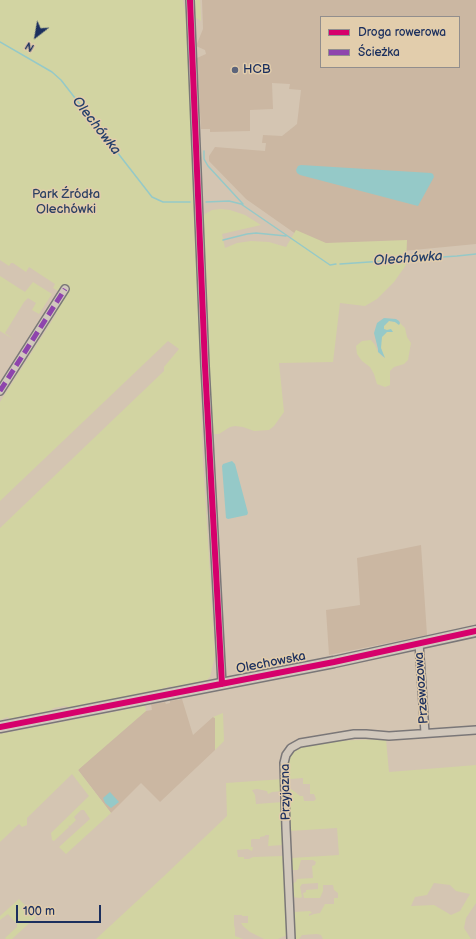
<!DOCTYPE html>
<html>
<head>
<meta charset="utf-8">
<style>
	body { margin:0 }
	#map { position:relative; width:476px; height:939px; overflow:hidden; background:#d4c5b2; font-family:"Balsamiq Sans",sans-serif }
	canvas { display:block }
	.legend { position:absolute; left:320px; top:16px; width:140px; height:52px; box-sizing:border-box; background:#e2cdac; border:1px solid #928e8d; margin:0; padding:5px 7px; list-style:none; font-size:12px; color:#1b2f5e }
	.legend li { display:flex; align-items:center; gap:8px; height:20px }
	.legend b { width:20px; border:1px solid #928e8d }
	.north { position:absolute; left:16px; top:16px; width:40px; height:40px; -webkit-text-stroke:3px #e2cdac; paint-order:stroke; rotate:211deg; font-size:11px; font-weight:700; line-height:16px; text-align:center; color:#1b2f5e }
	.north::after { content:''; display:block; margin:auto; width:14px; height:18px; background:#1b2f5e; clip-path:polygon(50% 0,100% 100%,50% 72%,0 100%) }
	.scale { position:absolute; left:16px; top:905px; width:85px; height:18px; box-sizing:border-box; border:2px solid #1b2f5e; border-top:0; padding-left:5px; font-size:12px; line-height:14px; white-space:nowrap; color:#1b2f5e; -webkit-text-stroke:3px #e2cdac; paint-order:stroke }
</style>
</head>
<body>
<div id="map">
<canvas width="476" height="939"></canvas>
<ul class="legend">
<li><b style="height:5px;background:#d6006c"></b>Droga rowerowa</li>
<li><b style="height:5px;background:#8e44ad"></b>Ścieżka</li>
</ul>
<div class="north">N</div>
<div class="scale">100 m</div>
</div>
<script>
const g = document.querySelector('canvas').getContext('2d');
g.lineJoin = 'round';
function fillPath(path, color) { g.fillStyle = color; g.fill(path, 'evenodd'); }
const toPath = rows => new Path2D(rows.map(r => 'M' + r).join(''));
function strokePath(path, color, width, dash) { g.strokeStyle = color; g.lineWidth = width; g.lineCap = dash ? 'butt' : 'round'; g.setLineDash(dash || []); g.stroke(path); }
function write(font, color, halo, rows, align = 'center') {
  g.font = font + ' "Balsamiq Sans",sans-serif'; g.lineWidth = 3; g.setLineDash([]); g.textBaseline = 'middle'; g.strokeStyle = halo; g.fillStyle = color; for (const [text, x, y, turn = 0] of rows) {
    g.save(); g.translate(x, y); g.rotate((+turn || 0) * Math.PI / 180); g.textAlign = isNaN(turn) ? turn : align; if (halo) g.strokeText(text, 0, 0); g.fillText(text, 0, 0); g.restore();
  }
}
const built = toPath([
	[202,0,476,0,476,244,330,258,246,199,209,161,209,156,215,147,265,151,266,143,262,143,263,135,282,136,297,124,301,90,289,89,290,84,272,83,273,109,250,110,250,131,210,132,210,129,201,129,197,58,206,54,205,50,196,46,203,29],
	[321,17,459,17,459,67,321,67],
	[421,545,427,635,329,655,326,610,360,605,357,558],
	[182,699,193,735,213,717,215,718,215,750,160,802,141,783,111,813,78,770,140,712,152,710,151,704,165,702,166,704,170,703,170,701]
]);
const green = toPath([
	[0,0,183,0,187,20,202,363,201,394,203,459,215,656,210,677,203,683,174,688,171,686,159,690,151,694,75,709,65,706,54,708,44,714,22,719,9,719,8,717,0,720,0,528,164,371,164,367,179,349,168,341,0,501,0,402,57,313,55,311,67,291,61,290,58,291,53,288,55,284,29,267,26,272,13,263,11,263,9,266,0,260],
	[193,0,200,0,201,21,196,18,194,15],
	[221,209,230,210,245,215,261,225,222,234,225,248,237,243,251,241,269,242,286,247,296,230,326,243,407,240,406,265,394,282,377,299,365,306,340,303,333,362,279,363,284,412,274,426,269,430,254,431,243,427,235,426,230,427,219,434,213,434,202,219,205,214,212,210],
	[0,276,25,292,33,282,52,294,39,314,32,310,36,303,28,298,24,302,5,333,13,339,0,331],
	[389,321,395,322,399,325,400,323,405,328,407,337,411,343,408,360,404,364,394,367,390,371,390,385,385,387,377,384,374,374,370,367,362,361,357,354,356,346,362,341,371,340,375,345,378,352,384,358,381,348,381,340,383,334,387,332,393,332,384,329,384,326],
	[145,706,146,711,78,770,111,813,66,854,59,847,90,819,84,810,81,810,74,817,76,820,70,826,68,825,69,827,54,841,52,840,51,833,89,796,72,774,27,818,27,825,22,827,19,824,0,842,0,734],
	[223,713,224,741,215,750,215,718,213,717],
	[386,739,389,772,476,765,476,903,466,918,464,928,471,939,323,939,321,935,317,934,302,935,299,939,295,939,294,912,310,911,312,913,309,914,309,916,314,914,320,913,325,904,334,904,334,898,338,898,338,893,334,890,333,885,323,885,323,891,320,898,304,898,303,893,306,892,306,890,318,889,318,883,302,884,300,887,302,897,300,898,293,897,293,883,296,882,297,879,313,878,312,866,315,865,316,862,313,860,301,860,298,870,292,870,291,858,339,855,337,828,290,831,287,791,291,789,300,796,303,796,304,801,314,801,316,799,314,794,310,794,310,784,303,784,303,778,290,779,290,782,287,781,287,757,294,748,331,741],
	[434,883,450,885,456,891,470,894,460,911,451,915,434,905,411,906,415,897,427,895],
	[283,779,283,791,272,792,268,794,267,791,257,789,252,790,255,795,256,804,283,802,283,845,268,846,269,835,265,835,265,836,260,837,260,839,252,839,251,840,251,847,253,847,252,851,248,849,237,850,238,857,244,857,244,859,249,859,253,857,283,856,287,909,288,933,287,935,278,939,264,939,250,932,243,926,241,923,248,923,248,916,242,916,242,915,234,915,234,925,235,929,235,936,243,939,96,939,163,877,227,816,226,783],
	[19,899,36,917,12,939,6,939,5,938,17,927,17,924,8,914,0,920,0,916]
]);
const water = toPath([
	[301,165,431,173,433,174,434,177,418,206,300,175,297,173,296,170,298,166],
	[384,318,396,319,399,321,400,323,399,325,395,322,389,321,384,326,384,329,387,330,391,329,393,332,387,332,382,337,381,348,385,358,378,352,378,349,374,333,377,323],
	[232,461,235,464,248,513,247,515,228,519,226,518,222,466,223,464],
	[110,792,119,802,111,808,105,803,103,798]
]);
const stream = toPath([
	[0,42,52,72,61,80,152,197,163,202,190,202],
	[204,151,204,159,208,166,243,204],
	[206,202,229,201,241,204,330,265,336,264],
	[223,240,247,234,256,233,286,236],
	[340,264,457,256,476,254]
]);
const street = toPath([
	[190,0,205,366,222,684],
	[0,391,65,289],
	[419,643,425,733],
	[291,939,286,828,284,763,286,755,291,748,300,743,354,734,366,734,389,736,476,730]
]);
const secondary = toPath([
	[0,727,334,662,476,631]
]);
const quiet = toPath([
	[0,391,65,289]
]);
const cycleway = toPath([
	[190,0,205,366,222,684],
	[0,727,334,662,476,631]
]);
const markers = [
	[235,70,4,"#5c647b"]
];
const poiNames = [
	["HCB",243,70]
];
const parkNames = [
	["Park Źródła",66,195],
	["Olechówki",66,210]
];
const streetNames = [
	["Olechowska",271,663,-11],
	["Przewozowa",422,688,-94],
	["Przyjazna",286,792,-91]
];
const waterNames = [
	["Olechówka",96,126,52],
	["Olechówka",408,259,-4]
];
fillPath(built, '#cbb7a2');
fillPath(green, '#d2d4a2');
fillPath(water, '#95c9c8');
strokePath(stream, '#95c9c8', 1.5);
strokePath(street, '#7a7778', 10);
strokePath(secondary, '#7a7778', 13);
strokePath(street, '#d1c8bc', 7);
strokePath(secondary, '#d1c8bc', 10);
strokePath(quiet, '#8e44ad', 5, [10, 5]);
strokePath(cycleway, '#d6006c', 6);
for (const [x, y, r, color] of markers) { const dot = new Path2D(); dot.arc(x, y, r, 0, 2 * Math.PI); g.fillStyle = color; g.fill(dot); strokePath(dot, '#e2cdac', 1.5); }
write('13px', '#1b2f5e', '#e2cdac', poiNames, 'left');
write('13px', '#2d4163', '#e2cdac', parkNames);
write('13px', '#1b2f5e', '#e2cdac', streetNames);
write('italic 14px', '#243f6a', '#e2cdac', waterNames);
</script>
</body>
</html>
